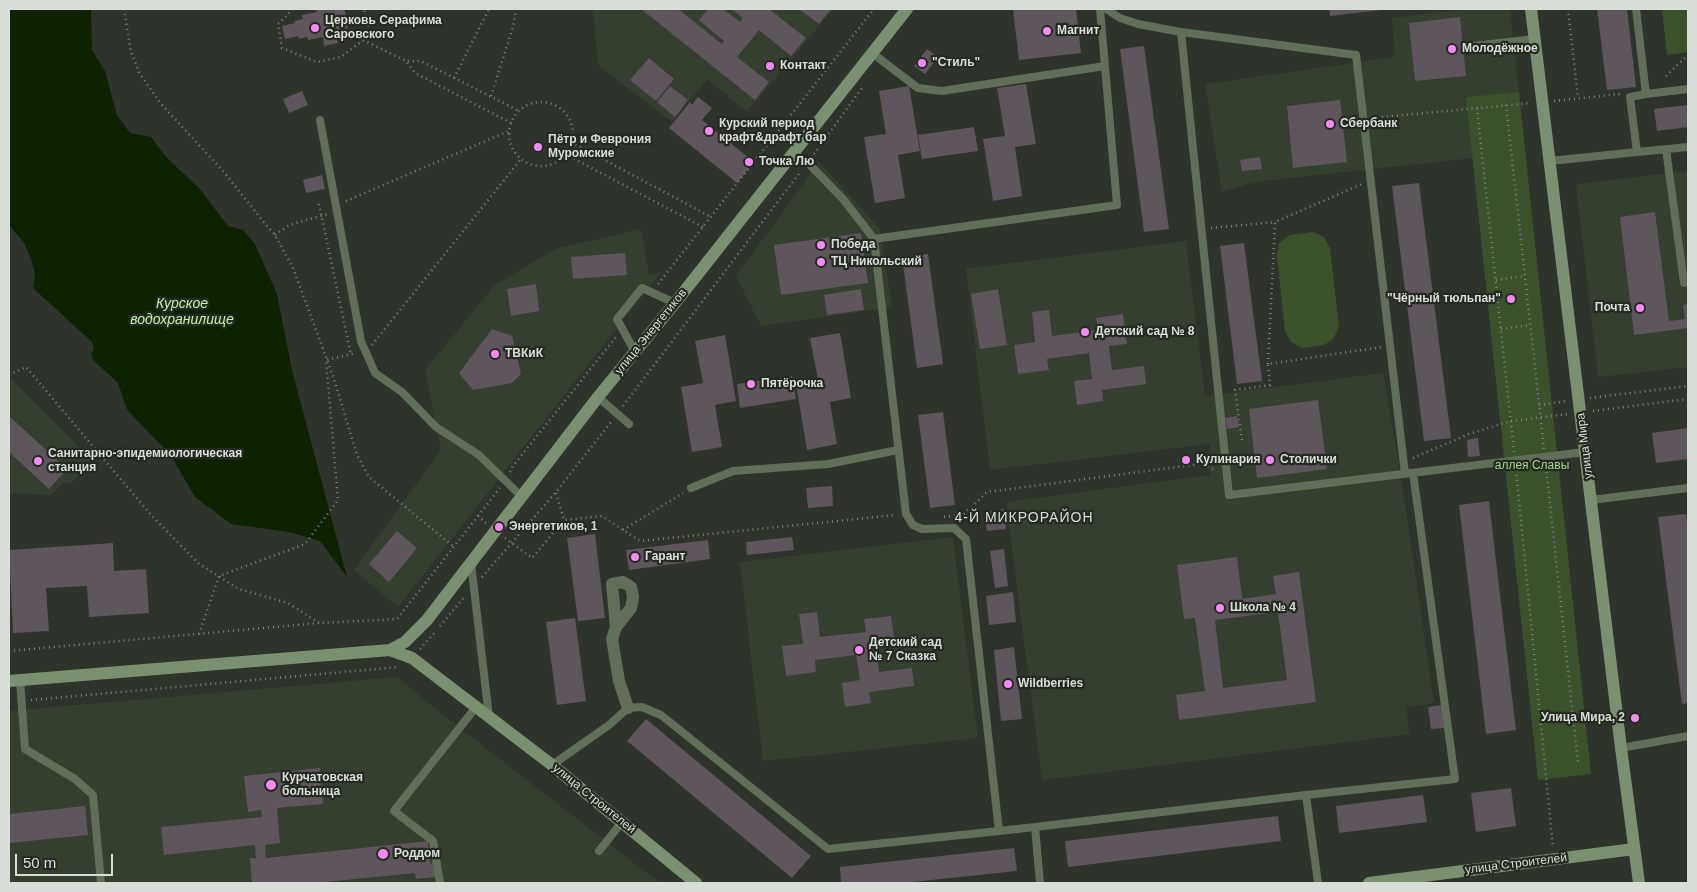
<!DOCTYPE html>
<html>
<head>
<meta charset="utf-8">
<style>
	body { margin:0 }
	#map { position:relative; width:1697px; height:892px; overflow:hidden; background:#2e342b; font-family:Helvetica,sans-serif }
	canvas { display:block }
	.frame { position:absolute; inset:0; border:10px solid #daded8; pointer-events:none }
	.scale { position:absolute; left:15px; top:854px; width:98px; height:22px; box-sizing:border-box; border:2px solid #daded8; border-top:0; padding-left:6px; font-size:15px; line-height:18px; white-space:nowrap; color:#daded8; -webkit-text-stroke:4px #252a22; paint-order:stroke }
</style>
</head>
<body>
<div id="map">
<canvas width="1697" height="892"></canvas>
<div class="frame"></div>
<div class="scale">50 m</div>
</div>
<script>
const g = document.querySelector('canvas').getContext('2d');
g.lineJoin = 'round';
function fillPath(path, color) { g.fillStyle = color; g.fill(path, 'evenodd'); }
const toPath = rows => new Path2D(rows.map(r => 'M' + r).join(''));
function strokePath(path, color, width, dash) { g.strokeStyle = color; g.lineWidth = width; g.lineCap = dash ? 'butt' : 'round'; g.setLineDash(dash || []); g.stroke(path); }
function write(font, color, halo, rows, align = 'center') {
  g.font = font + ' Helvetica,sans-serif'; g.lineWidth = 4.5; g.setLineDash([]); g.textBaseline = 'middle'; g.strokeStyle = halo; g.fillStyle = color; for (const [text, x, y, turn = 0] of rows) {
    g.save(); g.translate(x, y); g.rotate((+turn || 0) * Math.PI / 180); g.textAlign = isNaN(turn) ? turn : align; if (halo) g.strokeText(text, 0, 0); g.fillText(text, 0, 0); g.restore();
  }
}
const built = toPath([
	[593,9,833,9,747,112,707,79,672,122,598,65],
	[1470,9,1510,9,1519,92,1466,97,1473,158,1254,182,1222,192,1205,84,1395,57,1392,18],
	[819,162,880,229,892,307,761,326,736,276],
	[1688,171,1688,367,1598,377,1576,184],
	[641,229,649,275,661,272,398,607,354,570,441,450,425,370,495,285,555,249],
	[1186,241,1205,396,1383,373,1403,490,1434,703,1406,707,1410,734,1042,780,1006,502,1210,475,1210,444,990,470,966,269],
	[9,376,94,462,72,482,61,485,50,495,9,493],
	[953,537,978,738,763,761,740,562],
	[397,677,452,722,660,883,9,883,9,711]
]);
const green = toPath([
	[1662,9,1688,9,1688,52,1667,55],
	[1519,92,1591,774,1538,780,1466,97],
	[1313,232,1324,237,1330,248,1339,327,1333,339,1324,345,1302,348,1291,342,1285,331,1277,256,1279,243,1290,235]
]);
const water = toPath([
	[9,9,91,9,92,50,105,71,117,115,130,133,151,137,166,157,199,188,228,226,243,230,255,244,277,294,292,370,347,577,320,541,289,532,231,524,195,497,170,454,127,410,118,383,93,360,91,354,94,349,92,342,33,288,35,273,30,256,24,243,9,225]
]);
const building = toPath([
	[316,9,344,9,349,24,345,32,336,34,338,43,324,46,323,37,308,40,307,37,299,39,298,36,285,39,282,26,295,23,294,21,303,19,302,15,317,12],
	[641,9,678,9,722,44,724,41,699,20,708,9,723,9,740,22,743,18,732,9,769,9,806,38,791,56,759,30,737,57,769,82,755,100],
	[799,9,831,9,819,24],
	[1013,9,1076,9,1081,53,1019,60],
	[1329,9,1381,9,1381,10,1330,16],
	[1597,9,1627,9,1636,87,1607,90],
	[1460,17,1466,76,1415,81,1409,23],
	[1144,46,1169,229,1144,232,1120,49],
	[927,49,938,57,925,74,914,66],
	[649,58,674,79,656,101,630,80],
	[1026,84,1036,144,1015,147,1022,196,993,201,983,139,1005,136,997,88],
	[670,86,688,100,675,117,657,102],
	[909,86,920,151,898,155,905,198,875,203,864,137,886,134,879,91],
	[302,91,308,105,289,113,283,99],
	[698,97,712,108,702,120,754,162,737,183,669,128,690,102,692,105],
	[1340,100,1347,162,1293,168,1287,106],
	[1688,105,1688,127,1657,131,1654,109],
	[974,127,978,151,922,159,918,135],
	[1260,157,1262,169,1242,171,1240,160],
	[322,175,325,189,306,193,303,180],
	[1419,183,1451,438,1424,441,1392,186],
	[1655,212,1669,321,1685,319,1683,305,1688,304,1688,328,1634,335,1620,217],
	[861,233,868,283,781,295,774,245],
	[1244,243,1262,381,1237,384,1220,246],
	[625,253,627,275,573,279,571,257],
	[928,254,943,364,917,368,902,257],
	[536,284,539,311,511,316,507,289],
	[861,289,864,310,827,315,824,295],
	[998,289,1007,345,980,349,971,294],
	[1049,310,1052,336,1098,330,1096,318,1123,314,1127,344,1109,346,1112,370,1144,366,1146,384,1102,390,1103,401,1077,405,1074,381,1092,379,1089,353,1047,359,1049,370,1018,374,1014,345,1035,342,1032,312],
	[492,329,512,336,521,374,512,383,473,390,459,373],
	[840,333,851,398,830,402,837,444,807,450,796,384,818,380,810,338],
	[725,335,736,401,715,405,722,447,692,452,681,387,703,383,695,341],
	[792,376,796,399,740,408,737,384],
	[1318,400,1327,469,1257,478,1249,409],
	[943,412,955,505,930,508,918,415],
	[9,416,67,469,49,489,9,452],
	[1237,416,1239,427,1227,429,1225,418],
	[1688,428,1688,459,1656,463,1652,433],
	[1478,438,1480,456,1468,457,1467,440],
	[832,486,833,506,808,508,806,488],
	[1489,501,1516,730,1486,734,1459,505],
	[1004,509,1006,529,987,531,984,512],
	[1686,514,1688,535,1688,703,1682,704,1658,517],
	[397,531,417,548,389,582,369,564],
	[595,534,605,618,578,621,567,538],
	[792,537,794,550,747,555,746,542],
	[708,540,710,559,629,570,626,550],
	[113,543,114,571,146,569,149,613,89,617,87,586,46,588,49,631,13,633,9,550],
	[1004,549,1008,586,995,588,990,551],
	[1237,557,1242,599,1276,594,1273,576,1299,572,1316,702,1179,720,1176,695,1205,691,1195,618,1184,619,1177,565],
	[1278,612,1287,680,1223,688,1215,620],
	[1013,592,1016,622,989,625,986,596],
	[817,612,820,637,866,632,864,619,891,616,895,645,876,648,879,672,912,668,914,686,869,692,871,703,845,707,842,683,860,680,856,655,815,660,816,672,786,676,782,646,803,644,799,614],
	[575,618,586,701,557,705,546,622],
	[1014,647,1022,719,1001,721,994,650],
	[1442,705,1444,728,1431,729,1428,707],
	[646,719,811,856,792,878,627,741],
	[320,768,323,804,277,808,280,843,265,845,266,858,428,841,430,864,433,863,435,877,416,879,415,873,315,883,252,883,250,858,256,858,255,845,164,855,161,827,262,817,261,810,248,812,244,776],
	[1511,788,1516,826,1476,832,1471,793],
	[1423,795,1427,822,1339,833,1336,806],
	[85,806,88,835,9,843,9,814],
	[1278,816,1281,841,1068,867,1065,841],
	[1014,848,1017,871,903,883,841,883,840,867]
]);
const path = toPath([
	[124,9,131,52,140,74,161,104,224,172,266,225,275,235,293,268,333,376,357,455,369,477,454,547],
	[293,9,278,24,282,48,317,62,341,57,363,40,368,26,364,9],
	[1568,9,1578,98],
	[363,40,406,61],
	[1666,76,1688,55],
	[454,78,489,9],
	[491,96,513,27,516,9],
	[1554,101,1620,94],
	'509 134a32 32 0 1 1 64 0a32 32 0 1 1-64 0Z',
	[1506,105,1544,449],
	[1477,108,1514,452],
	[1372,118,1531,103],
	[511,123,415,73,406,61,421,61,519,111],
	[571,142,711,217],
	[565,154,703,227],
	[814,154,862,88],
	[346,201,509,131],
	[319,204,351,355],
	[1211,228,1276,222],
	[275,235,289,225,328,214],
	[1496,280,1525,276],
	[658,284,874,9],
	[1501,329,1530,325],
	[372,345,521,159],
	[1268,364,1275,222,1362,184],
	[9,375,26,367,151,515,199,564,239,589,288,603,319,623],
	[1590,398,1688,386],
	[1539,405,1567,401],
	[623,406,801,171],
	[1593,411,1688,399],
	[1242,440,1235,390,1270,385,1268,364,1382,347],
	[1413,458,1469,434,1511,421,1568,414],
	[1546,467,1578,763],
	[1516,470,1553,848],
	[510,472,513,466,616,337],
	[556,493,564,520],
	[478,516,500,488],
	[944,517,964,514,987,492,1200,464,1216,470],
	[623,530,683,493],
	[505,538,532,558,564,520,602,516,640,541,896,515],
	[482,577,556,492,611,422],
	[440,626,465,596],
	[199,634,219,576,305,544,338,500,326,360,356,353],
	[420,649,436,631],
	[9,651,319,623,397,619,478,516,487,524],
	[31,700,399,667]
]);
const lane = toPath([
	[1106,9,1120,18,1138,24,1181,32,1356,55,1405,474],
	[1636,9,1646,94,1688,89],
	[1181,32,1229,495,1585,452],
	[1473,46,1535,39],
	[872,53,918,88,942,91,1105,66],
	[320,120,361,341,375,373,402,392,436,427,479,455,522,497],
	[1666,149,1684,283],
	[793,152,808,163,843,199,874,239,906,514,913,525,922,529,954,528,966,539,999,831,1035,827,1040,883],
	[1637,152,1688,147],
	[1550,161,1637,152,1630,97,1646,94],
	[874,239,1117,205,1100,9],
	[635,352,617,319,642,288,675,303],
	[598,397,629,424],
	[691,488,733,471,828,464,898,450],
	[1591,500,1688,488],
	[471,563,489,717],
	[20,680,25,749,75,779,93,795,101,883],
	[1621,748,1688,736],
	[552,765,609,725,628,708,642,707,661,715,828,849,999,831],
	[1306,795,1455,779,1413,473],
	[1035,827,1306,795,1318,883],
	[599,851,622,822],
	[440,883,433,841,394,811,476,707]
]);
const street = toPath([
	[616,627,631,608,633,597,631,587,623,582,612,584,616,627,612,639,619,681,628,708]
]);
const secondary = toPath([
	[1531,9,1621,748,1639,883],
	[390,650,412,658,552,765,696,883],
	[9,681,390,650,405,642,427,620,598,397,675,303,907,9],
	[1369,883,1634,849]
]);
const markers = [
	[315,28,5,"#f38af2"],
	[1047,31,5,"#f38af2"],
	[1452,49,5,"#f38af2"],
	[922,63,5,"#f38af2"],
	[770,66,5,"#f38af2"],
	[1330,124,5,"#f38af2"],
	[709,131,5,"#f38af2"],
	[538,147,5,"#f38af2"],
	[749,162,5,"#f38af2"],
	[821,245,5,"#f38af2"],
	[821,262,5,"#f38af2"],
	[1511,299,5,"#f38af2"],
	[1640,308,5,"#f38af2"],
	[1085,332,5,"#f38af2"],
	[495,354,5,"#f38af2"],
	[751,384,5,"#f38af2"],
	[1186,460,5,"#f38af2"],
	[1270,460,5,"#f38af2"],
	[38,461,5,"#f38af2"],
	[499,527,5,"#f38af2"],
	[635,557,5,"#f38af2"],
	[1220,608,5,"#f38af2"],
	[859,650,5,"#f38af2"],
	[1008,684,5,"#f38af2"],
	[1635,718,5,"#f38af2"],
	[271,785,6,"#f38af2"],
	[383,854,6,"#f38af2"]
];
const poiNames = [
	["Церковь Серафима",325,21],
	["Саровского",325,35],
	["Магнит",1057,31],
	["Молодёжное",1462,49],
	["\"Стиль\"",932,63],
	["Контакт",780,66],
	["Курский период",719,124],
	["крафт&драфт бар",719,138],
	["Сбербанк",1340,124],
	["Пётр и Феврония",548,140],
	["Муромские",548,154],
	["Точка Лю",759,162],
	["Победа",831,245],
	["ТЦ Никольский",831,262],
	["\"Чёрный тюльпан\"",1501,299,"right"],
	["Почта",1630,308,"right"],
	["Детский сад № 8",1095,332],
	["ТВКиК",505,354],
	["Пятёрочка",761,384],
	["Санитарно-эпидемиологическая",48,454],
	["станция",48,468],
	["Кулинария",1196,460],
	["Столички",1280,460],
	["Энергетиков, 1",509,527],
	["Гарант",645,557],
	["Школа № 4",1230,608],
	["Детский сад",869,643],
	["№ 7 Сказка",869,657],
	["Wildberries",1018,684],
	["Улица Мира, 2",1625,718,"right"],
	["Курчатовская",282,778],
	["больница",282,792],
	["Роддом",394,854]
];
const streetNames = [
	["улица Энергетиков",651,332,-51],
	["улица Мира",1585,446,-97],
	["улица Строителей",594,799,39],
	["улица Строителей",1516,864,-7]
];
const parkNames = [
	["аллея Славы",1532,466]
];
const waterNames = [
	["Курское",182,304],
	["водохранилище",182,320]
];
const neighbourhoodNames = [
	["4-Й МИКРОРАЙОН",1024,518]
];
fillPath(built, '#353f30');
fillPath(green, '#3a512c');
fillPath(water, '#0e2202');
fillPath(building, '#5e555d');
strokePath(path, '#80857d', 2.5, [1, 4]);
strokePath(lane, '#616e5a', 8);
strokePath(street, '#616e5a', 12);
strokePath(secondary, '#7b9070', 12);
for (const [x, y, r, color] of markers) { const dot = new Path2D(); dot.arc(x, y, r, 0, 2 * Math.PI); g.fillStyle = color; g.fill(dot); strokePath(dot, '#252a22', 2); }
write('bold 12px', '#daded8', '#252a22', poiNames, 'left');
write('12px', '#daded8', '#252a22', streetNames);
write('12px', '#a4d28b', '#252a22', parkNames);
write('italic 14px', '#c1efa7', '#252a22', waterNames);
g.letterSpacing = '1px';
write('14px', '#daded8', '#252a22', neighbourhoodNames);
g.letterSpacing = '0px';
</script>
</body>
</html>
